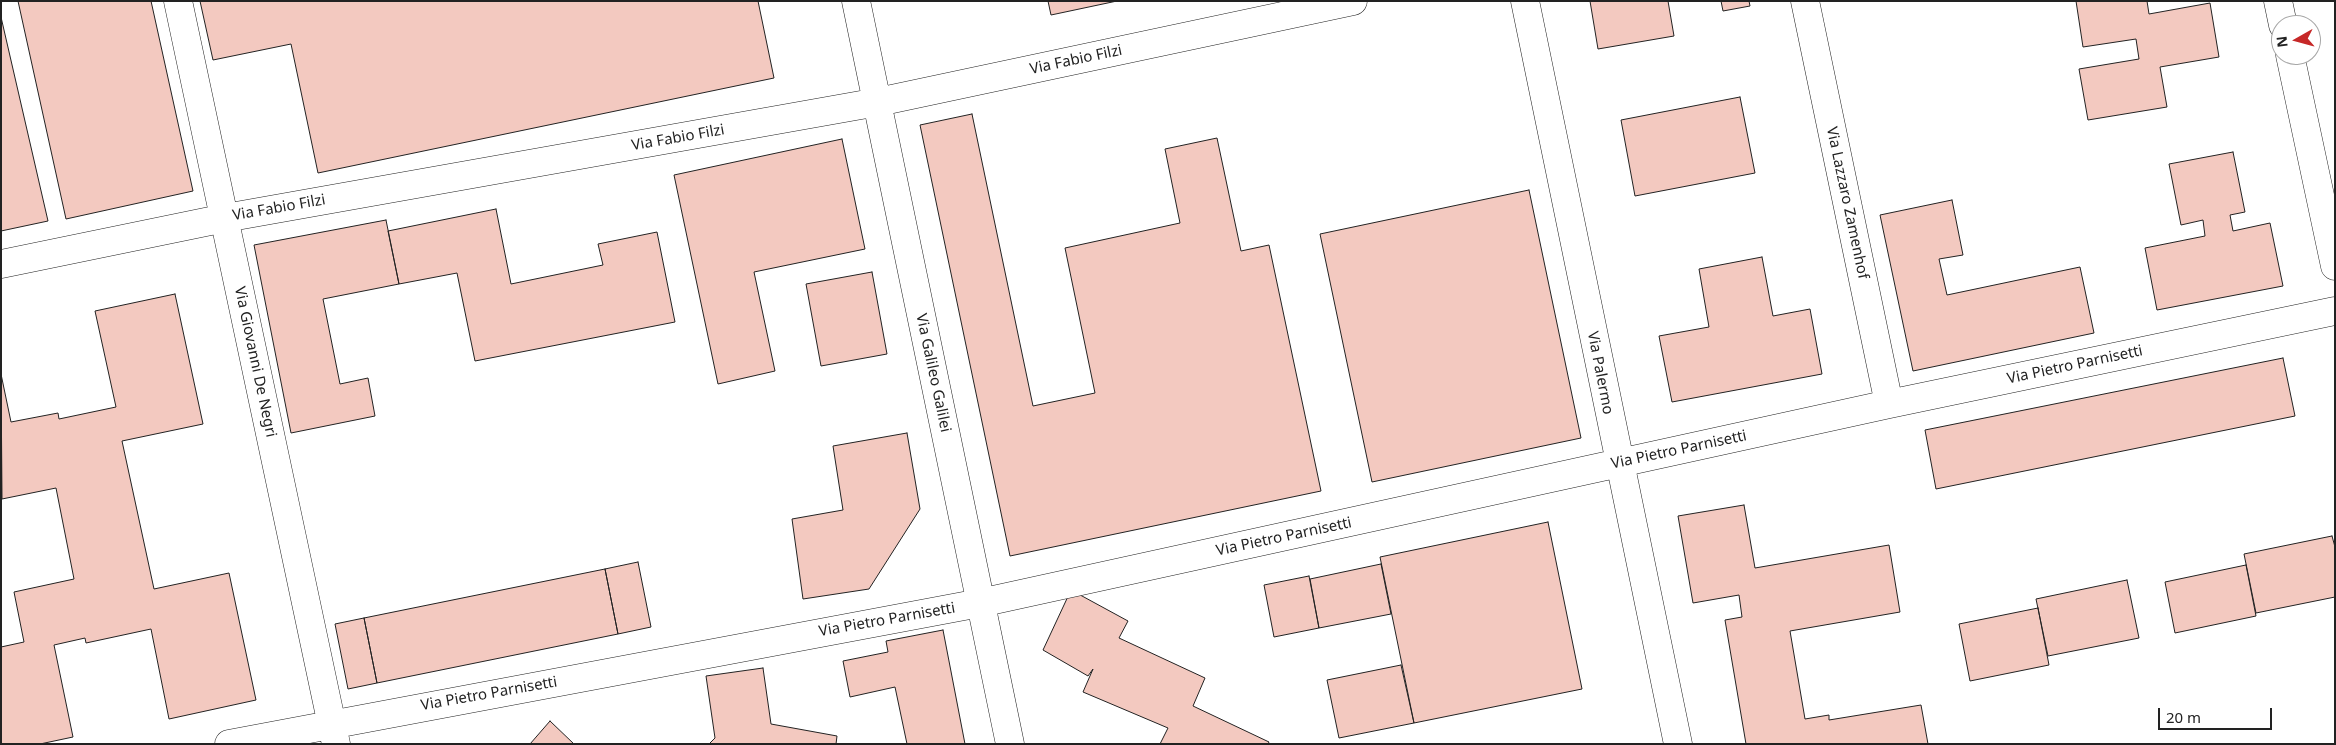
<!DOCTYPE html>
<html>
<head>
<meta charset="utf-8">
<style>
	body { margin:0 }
	#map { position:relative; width:2336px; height:745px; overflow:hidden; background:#fff; font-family:"Noto Sans",sans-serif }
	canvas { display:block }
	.frame { position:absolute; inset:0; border:2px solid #222; pointer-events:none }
	.north { position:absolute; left:2271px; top:15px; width:50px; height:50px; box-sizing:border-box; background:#fff; border:1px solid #a7a7a7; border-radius:50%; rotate:263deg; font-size:14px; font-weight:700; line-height:20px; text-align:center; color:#222 }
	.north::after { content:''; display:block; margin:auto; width:18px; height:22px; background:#c62828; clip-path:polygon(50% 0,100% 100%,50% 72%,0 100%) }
	.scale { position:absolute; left:2158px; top:708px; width:114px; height:22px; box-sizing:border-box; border:2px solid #222; border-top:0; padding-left:6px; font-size:15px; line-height:18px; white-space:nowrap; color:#222; -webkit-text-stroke:4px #fff; paint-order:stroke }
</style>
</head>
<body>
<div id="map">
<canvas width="2336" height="745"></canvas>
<div class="frame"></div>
<div class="north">N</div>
<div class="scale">20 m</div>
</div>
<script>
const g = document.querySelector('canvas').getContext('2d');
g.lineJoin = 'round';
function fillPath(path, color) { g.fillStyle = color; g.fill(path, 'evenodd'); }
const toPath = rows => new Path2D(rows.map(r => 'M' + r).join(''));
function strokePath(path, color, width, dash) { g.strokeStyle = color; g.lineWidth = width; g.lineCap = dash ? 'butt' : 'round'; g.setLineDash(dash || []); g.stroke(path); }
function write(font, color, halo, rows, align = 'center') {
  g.font = font + ' "Noto Sans",sans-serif'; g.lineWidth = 4; g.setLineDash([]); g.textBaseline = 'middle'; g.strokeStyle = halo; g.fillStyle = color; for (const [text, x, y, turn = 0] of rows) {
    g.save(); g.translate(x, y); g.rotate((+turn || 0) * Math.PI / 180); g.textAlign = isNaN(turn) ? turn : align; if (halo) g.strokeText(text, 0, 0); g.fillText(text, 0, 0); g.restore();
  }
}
const building = toPath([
	[18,1,151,1,193,191,66,219,18,1],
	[200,1,758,1,774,78,318,173,291,44,213,60,200,1],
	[1048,1,1117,1,1051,15,1048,1],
	[1590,1,1668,1,1674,36,1598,49,1590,1],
	[1721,1,1749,1,1750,6,1723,11,1721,1],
	[2076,1,2147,1,2149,14,2210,3,2219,57,2160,67,2167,107,2088,120,2079,69,2139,59,2136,39,2083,47,2076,1],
	[1,17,48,221,1,231,1,17],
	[1740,97,1755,173,1635,196,1621,120,1740,97],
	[972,114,1033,406,1095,393,1065,248,1180,223,1165,149,1217,138,1241,251,1269,245,1321,491,1010,556,920,125,972,114],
	[842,139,865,249,754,272,775,371,718,384,674,175,842,139],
	[2233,152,2245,212,2230,215,2233,231,2270,223,2283,286,2157,310,2145,248,2205,236,2203,220,2181,225,2169,164,2233,152],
	[1529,190,1581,438,1372,482,1320,234,1529,190],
	[1952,200,1963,255,1939,259,1947,295,2080,267,2094,333,1913,371,1880,215,1952,200],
	[496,209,511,284,603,265,598,244,657,232,675,322,475,361,457,273,399,284,388,231,496,209],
	[386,220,399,284,323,299,340,384,368,378,375,416,291,433,254,245,386,220],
	[1762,257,1773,316,1810,309,1822,374,1672,402,1659,336,1709,327,1699,269,1762,257],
	[872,272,887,354,821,366,806,284,872,272],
	[175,294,203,424,122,441,154,589,229,573,256,700,169,719,151,629,86,643,85,638,54,645,73,737,40,744,1,744,1,647,24,642,14,592,74,579,56,488,2,499,1,374,11,422,58,413,59,419,116,407,95,311,175,294],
	[2283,358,2295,416,1936,489,1925,430,2283,358],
	[907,433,920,509,869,589,803,599,792,519,843,510,833,446,907,433],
	[1744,505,1755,568,1889,545,1900,612,1790,631,1805,719,1829,715,1829,720,1921,705,1928,744,1746,744,1725,620,1742,617,1739,595,1693,603,1678,516,1744,505],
	[1548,522,1582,689,1414,723,1380,557,1548,522],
	[2332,536,2335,547,2335,597,2256,613,2244,554,2332,536],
	[638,562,651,627,618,634,605,569,638,562],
	[1381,564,1391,614,1319,628,1310,579,1381,564],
	[2246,565,2256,616,2175,633,2165,582,2246,565],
	[605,569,618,634,377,683,364,618,605,569],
	[1309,576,1319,628,1274,637,1264,585,1309,576],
	[2127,580,2139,638,2048,656,2036,599,2127,580],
	[1071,590,1128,621,1119,638,1205,678,1193,706,1269,742,1268,744,1160,744,1168,728,1083,692,1093,669,1088,676,1043,650,1071,590],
	[2038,608,2049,665,1970,681,1959,624,2038,608],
	[364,618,377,683,348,689,335,624,364,618],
	[943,630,965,744,907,744,895,687,850,697,843,661,888,652,886,641,943,630],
	[1401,665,1414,723,1339,738,1327,680,1401,665],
	[763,668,771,724,837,736,836,744,709,744,715,738,706,676,763,668],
	[550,721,574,744,530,744,550,721]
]);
const minor = toPath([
	[178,1,336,744],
	[856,1,1010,744],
	[1525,1,1678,744],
	[1805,1,1889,404],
	[2278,1,2283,25],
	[2290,55,2335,266],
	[1,264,225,218,878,102,1353,1],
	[229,744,980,603,1889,404,2335,311]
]);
const streetNames = [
	["Via Fabio Filzi",1076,60,-12],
	["Via Fabio Filzi",678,138,-10],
	["Via Lazzaro Zamenhof",1847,203,78],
	["Via Fabio Filzi",279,208,-10],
	["Via Giovanni De Negri",255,362,78],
	["Via Pietro Parnisetti",2075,365,-12],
	["Via Galileo Galilei",933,373,78],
	["Via Palermo",1600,373,79],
	["Via Pietro Parnisetti",1679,450,-12],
	["Via Pietro Parnisetti",1284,537,-12],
	["Via Pietro Parnisetti",887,620,-10],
	["Via Pietro Parnisetti",489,694,-10]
];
fillPath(building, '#f3c9c0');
strokePath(building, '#222', 1);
strokePath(minor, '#222', 29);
strokePath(minor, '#fff', 28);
write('15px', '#222', '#fff', streetNames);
</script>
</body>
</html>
